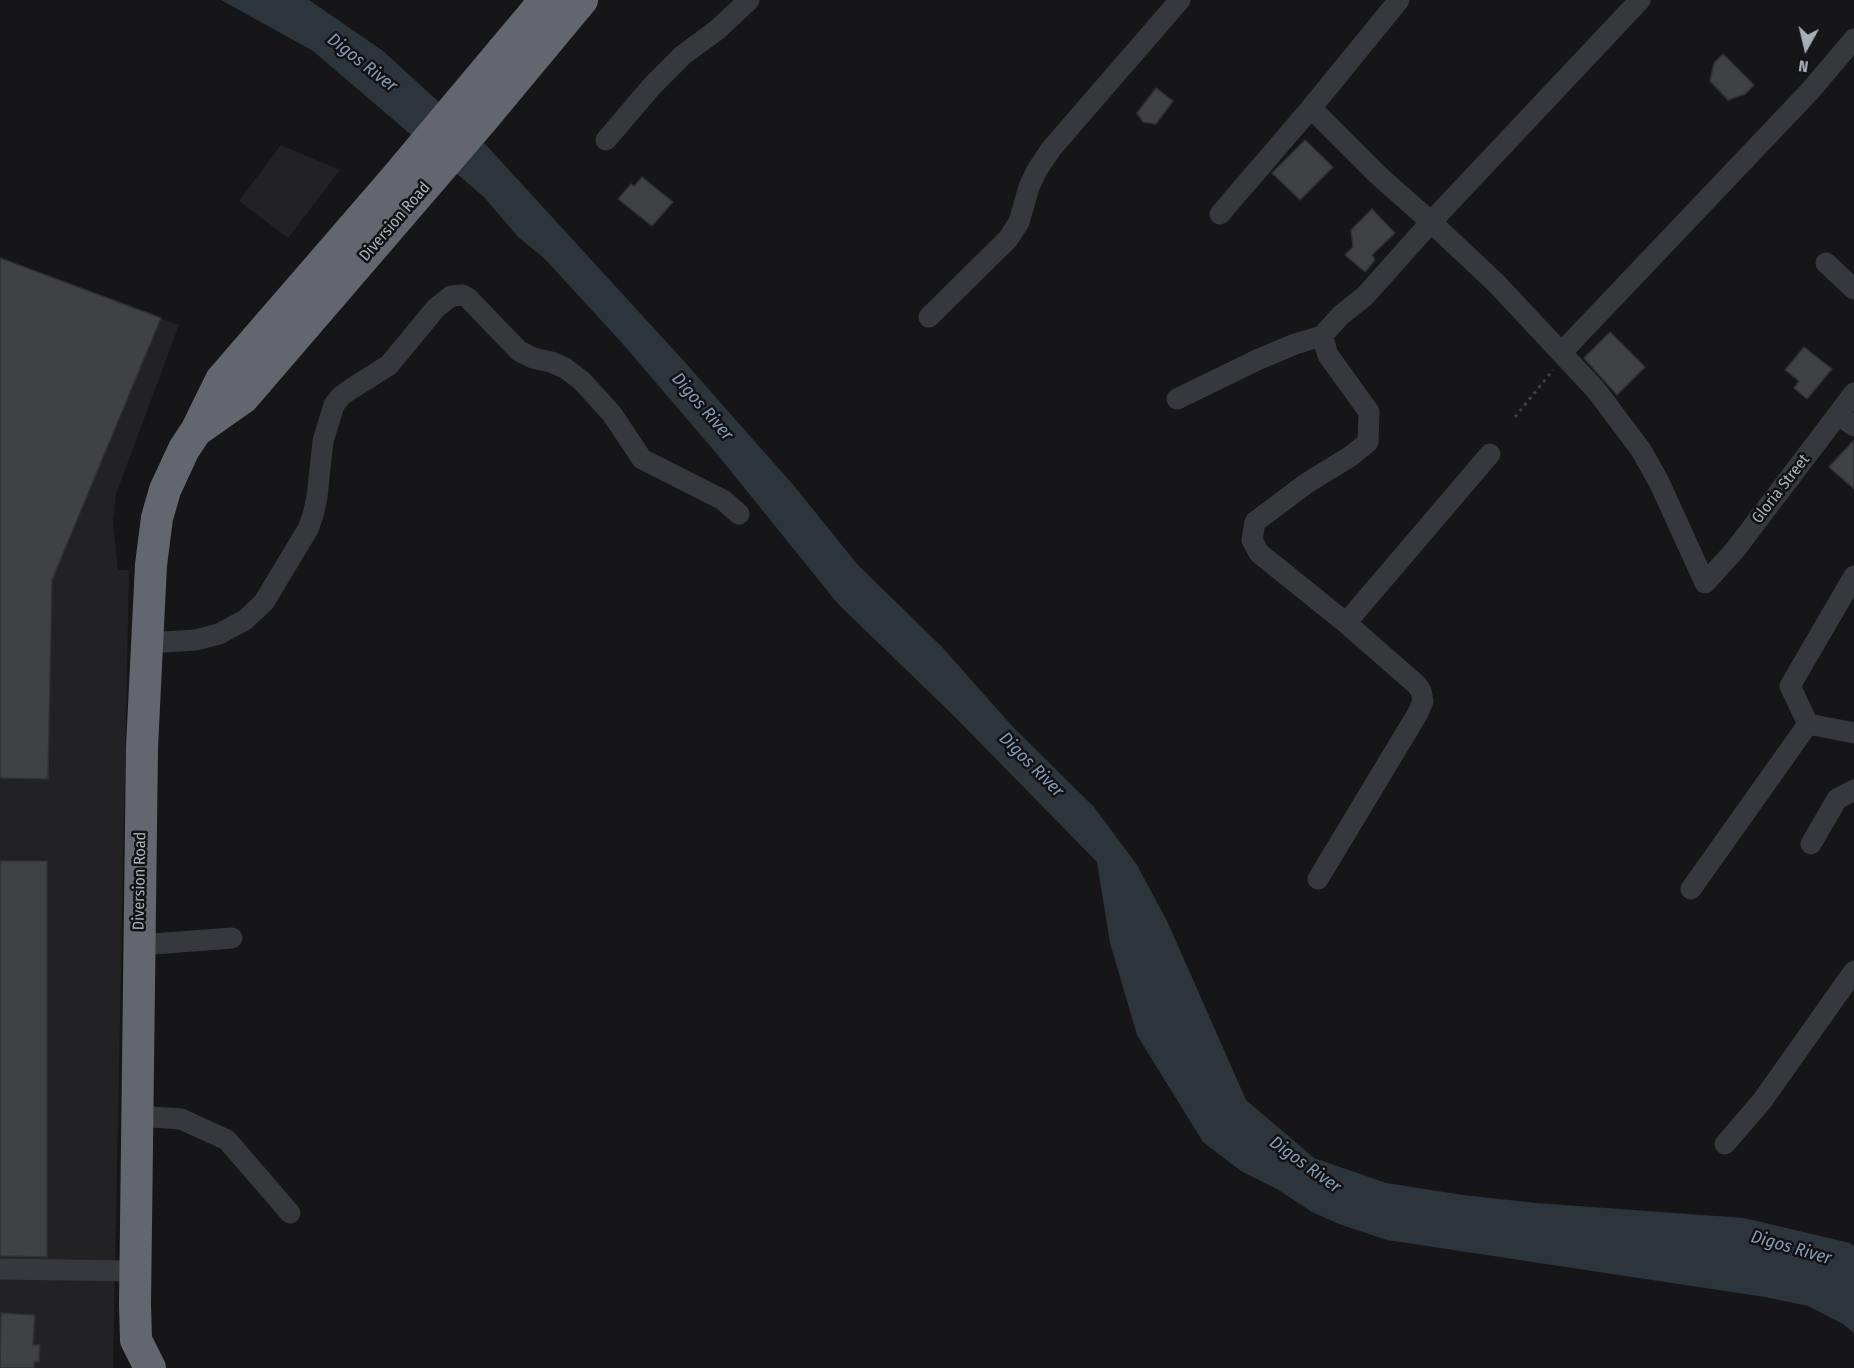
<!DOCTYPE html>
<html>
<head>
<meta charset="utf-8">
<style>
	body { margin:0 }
	#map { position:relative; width:1854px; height:1368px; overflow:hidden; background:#161618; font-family:"Fira Sans Condensed",sans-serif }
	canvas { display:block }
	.north { position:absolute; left:1776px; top:18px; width:60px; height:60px; -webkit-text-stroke:4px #111113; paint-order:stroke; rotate:188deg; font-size:16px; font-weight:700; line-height:24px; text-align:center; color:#a8adb8 }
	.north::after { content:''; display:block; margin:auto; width:21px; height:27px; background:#a8adb8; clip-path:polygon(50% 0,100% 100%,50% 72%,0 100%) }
</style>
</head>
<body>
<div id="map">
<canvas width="1854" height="1368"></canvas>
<div class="north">N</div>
</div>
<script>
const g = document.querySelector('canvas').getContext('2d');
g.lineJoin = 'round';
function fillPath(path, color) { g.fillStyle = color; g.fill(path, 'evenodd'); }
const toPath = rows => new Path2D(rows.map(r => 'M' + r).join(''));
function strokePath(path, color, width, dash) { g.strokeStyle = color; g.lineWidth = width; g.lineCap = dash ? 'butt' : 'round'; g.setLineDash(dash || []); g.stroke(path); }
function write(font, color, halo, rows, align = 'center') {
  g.font = font + ' "Fira Sans Condensed",sans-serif'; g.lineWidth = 5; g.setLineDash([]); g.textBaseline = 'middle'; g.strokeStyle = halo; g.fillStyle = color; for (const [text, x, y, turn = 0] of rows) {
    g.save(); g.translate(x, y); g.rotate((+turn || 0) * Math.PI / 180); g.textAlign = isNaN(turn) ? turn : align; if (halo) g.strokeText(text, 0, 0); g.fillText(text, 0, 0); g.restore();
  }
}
const built = toPath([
	[281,145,340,170,288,238,239,201],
	[0,258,179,325,116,494,113,523,118,570,129,570,113,1368,0,1368]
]);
const water = toPath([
	[221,0,309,0,383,51,487,146,682,359,795,487,857,564,942,647,1013,727,1094,807,1137,865,1168,923,1246,1100,1314,1158,1386,1183,1463,1195,1536,1203,1744,1218,1850,1243,1854,1246,1854,1333,1843,1324,1808,1306,1765,1297,1387,1240,1339,1224,1312,1212,1277,1189,1241,1171,1203,1142,1137,1035,1110,943,1097,862,953,715,838,604,717,454,622,343,544,258,518,237,484,197,313,51]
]);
const building = toPath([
	[1723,54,1754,85,1745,94,1728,100,1710,81,1714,63,1723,54],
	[1156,88,1173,101,1156,124,1143,122,1137,113,1156,88],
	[1305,140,1333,167,1300,200,1272,173,1305,140],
	[642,177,673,202,652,226,618,199,631,184,634,186,642,177],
	[1372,209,1395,233,1372,255,1375,260,1365,272,1345,255,1353,247,1351,230,1372,209],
	[0,258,161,318,52,580,48,779,0,778,0,258],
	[1610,332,1645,367,1617,395,1584,358,1610,332],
	[1804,347,1832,369,1807,399,1794,388,1799,381,1785,370,1804,347],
	[1854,440,1854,489,1829,467,1854,440],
	[0,861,47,861,47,1257,0,1256,0,861],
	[1,1313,35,1315,33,1345,40,1345,39,1362,34,1362,34,1368,0,1368,1,1313]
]);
const path = toPath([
	[1515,417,1553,370]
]);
const minor = toPath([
	[1311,108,1378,175,1431,222,1496,283,1596,390,1641,450,1659,482,1705,583,1735,550,1854,393],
	[606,140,652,86,683,55,717,30,749,0],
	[1220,214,1311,108,1399,0],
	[1826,263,1854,289],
	[929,317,1008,239,1019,222,1029,187,1037,170,1051,149,1180,0],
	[1322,336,1328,355,1369,412,1368,442,1351,456,1307,483,1255,522,1252,540,1259,553,1346,623,1490,454],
	[1562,352,1810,91,1854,39],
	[1177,399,1257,360,1295,344,1322,336,1341,315,1365,296,1431,222,1640,0],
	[1839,415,1854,426],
	[147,643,196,640,219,634,245,620,264,602,308,529,313,515,317,497,323,441,334,405,341,396,351,389,389,365,436,308,451,296,462,295,468,298,519,351,533,358,551,362,565,368,582,381,612,414,642,459,723,500,739,514],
	[1808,724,1790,686,1854,576],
	[1808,724,1854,733],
	[1811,844,1837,799,1854,790],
	[1318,879,1418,713,1423,701,1421,691,1417,685,1346,623],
	[1691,889,1808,724],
	[140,945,232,938],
	[137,1116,181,1119,227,1140,290,1213],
	[1725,1144,1762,1101,1854,971],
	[0,1269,135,1271]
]);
const highway = toPath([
	[199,429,243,398,483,119,582,0],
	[150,1368,136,1340,135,1304,142,747,151,565,157,518,165,490,184,449,196,431,221,380,394,180,545,0]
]);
const streetNames = [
	["Diversion Road",395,222,-49],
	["Gloria Street",1781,489,-52],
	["Diversion Road",140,881,-89]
];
const waterNames = [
	["Digos River",362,63,38],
	["Digos River",702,407,49],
	["Digos River",1031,765,45],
	["Digos River",1305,1165,36],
	["Digos River",1791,1248,16]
];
fillPath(built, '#222225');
fillPath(water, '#2c353c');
fillPath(building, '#404145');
strokePath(building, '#303034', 1.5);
strokePath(path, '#3d3f44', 3, [3, 4.5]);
strokePath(minor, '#37383d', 21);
strokePath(highway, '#63666e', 32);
write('16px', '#a8adb8', '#111113', streetNames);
write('italic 18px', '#7f9bb3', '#111113', waterNames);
</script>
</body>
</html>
